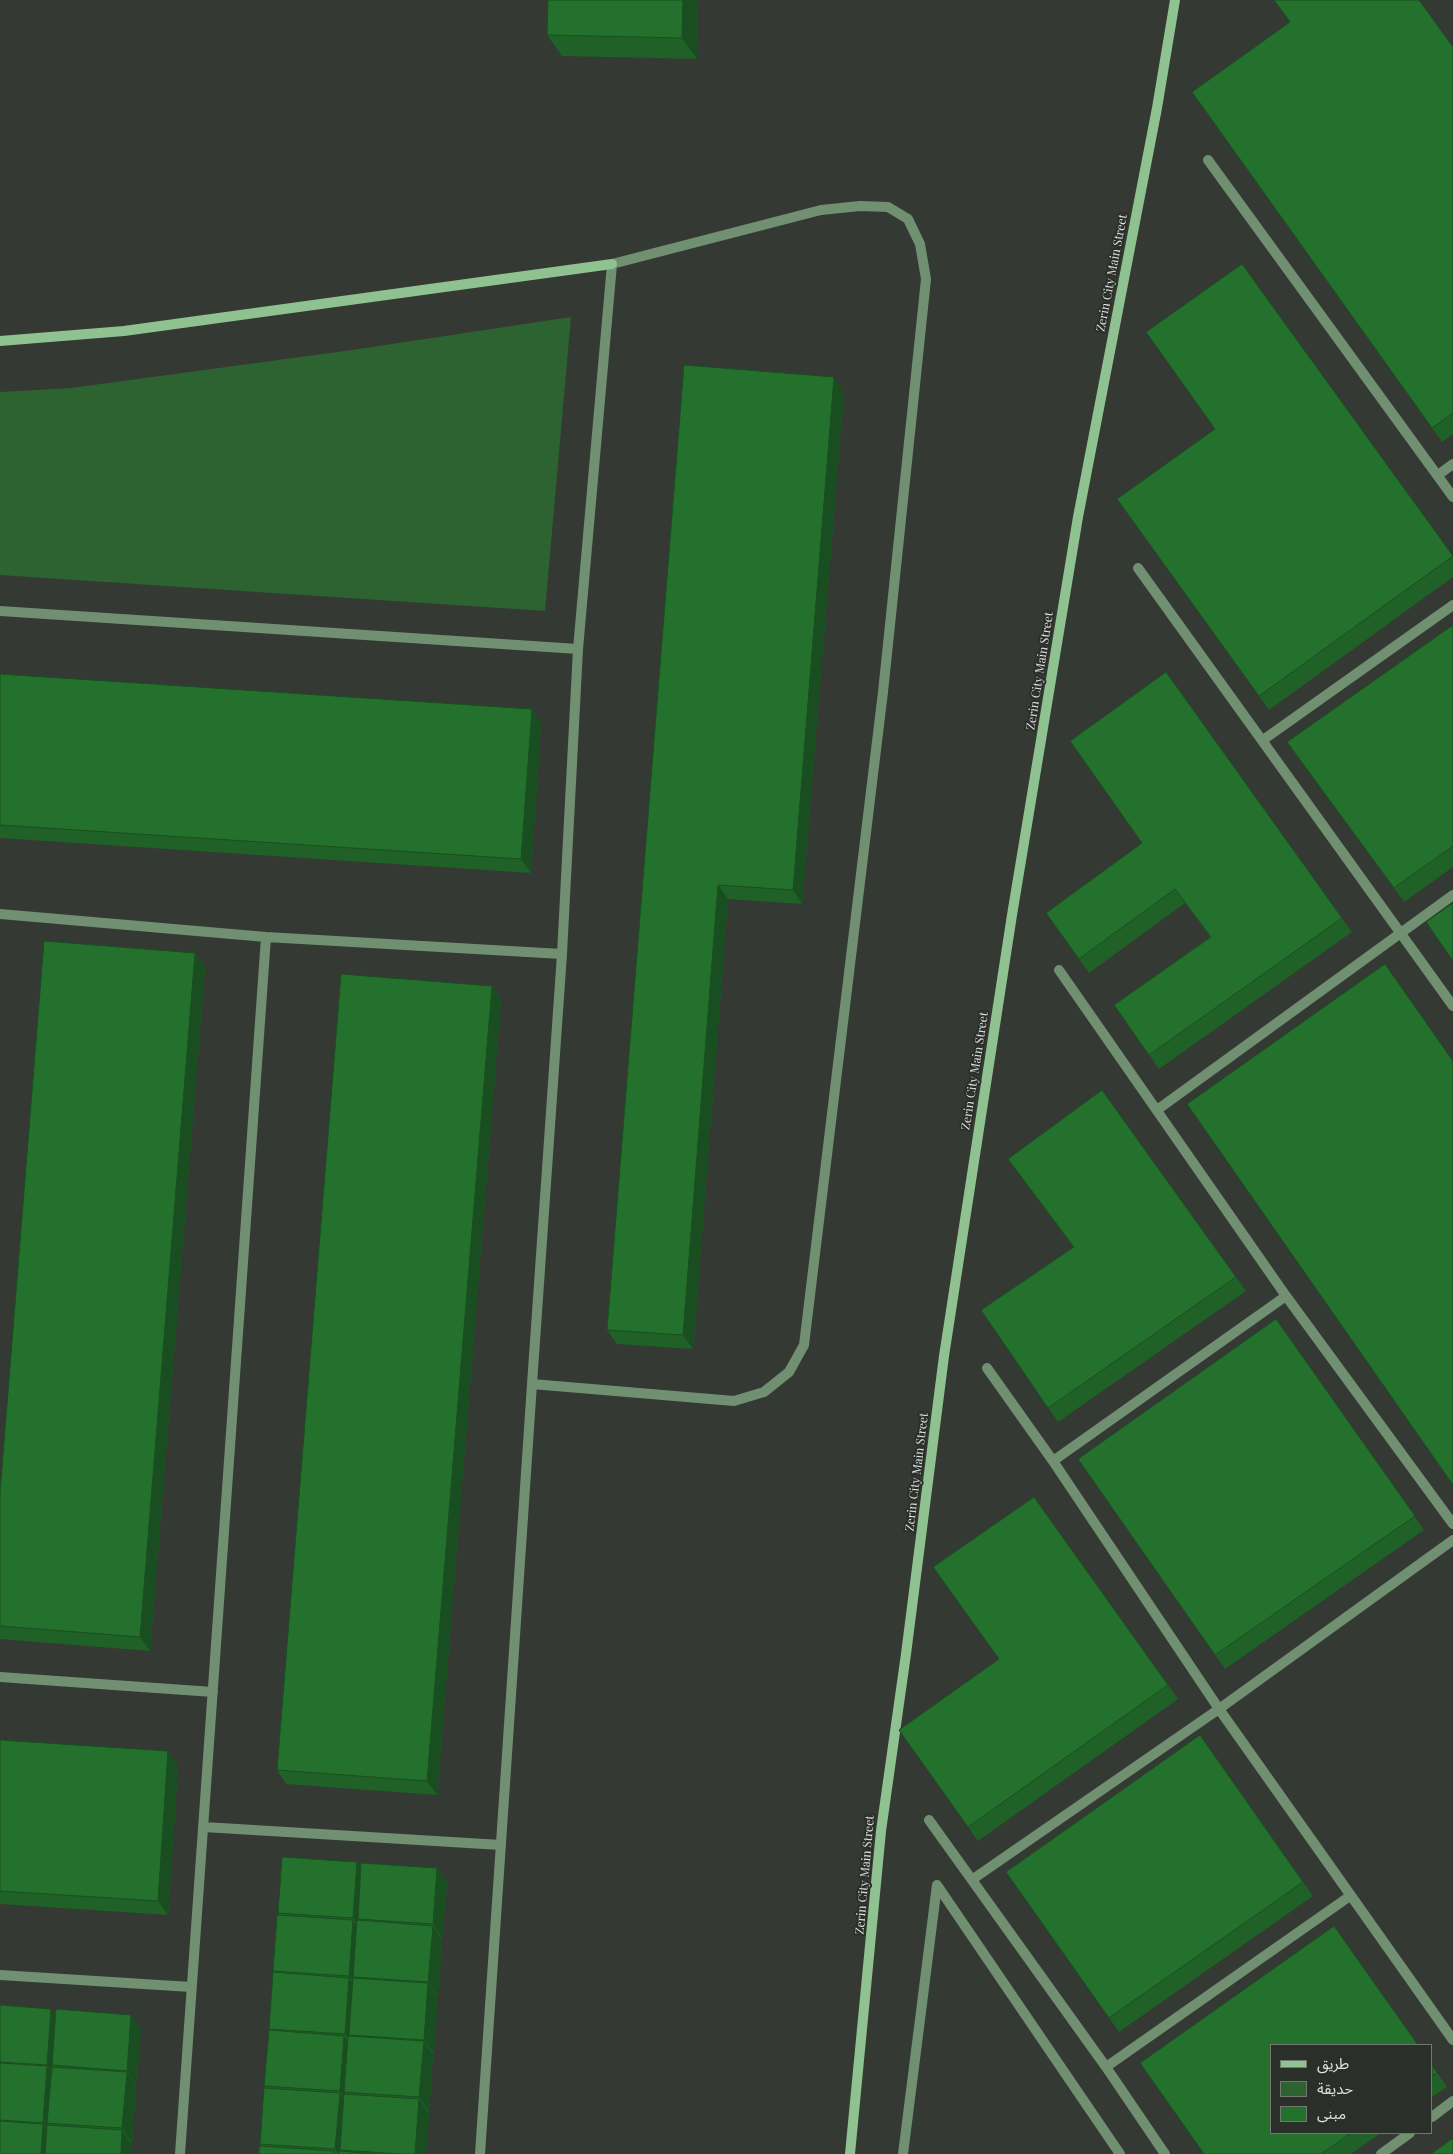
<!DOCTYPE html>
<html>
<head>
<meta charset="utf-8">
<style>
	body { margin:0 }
	#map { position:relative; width:1453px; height:2154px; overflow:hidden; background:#343934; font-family:"Playfair Display","Noto Sans Arabic",serif }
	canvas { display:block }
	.legend { position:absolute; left:1270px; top:2044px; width:162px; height:90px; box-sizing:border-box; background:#2a2f2a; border:1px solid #737773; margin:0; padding:6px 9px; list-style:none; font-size:15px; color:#e0e3e0 }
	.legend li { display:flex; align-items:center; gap:10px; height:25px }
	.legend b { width:25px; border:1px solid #737773 }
</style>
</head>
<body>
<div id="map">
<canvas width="1453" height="2154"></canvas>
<ul class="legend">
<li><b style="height:6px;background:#90c291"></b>طريق</li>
<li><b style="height:14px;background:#2d6231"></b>حديقة</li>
<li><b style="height:14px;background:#24712d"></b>مبنى</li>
</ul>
</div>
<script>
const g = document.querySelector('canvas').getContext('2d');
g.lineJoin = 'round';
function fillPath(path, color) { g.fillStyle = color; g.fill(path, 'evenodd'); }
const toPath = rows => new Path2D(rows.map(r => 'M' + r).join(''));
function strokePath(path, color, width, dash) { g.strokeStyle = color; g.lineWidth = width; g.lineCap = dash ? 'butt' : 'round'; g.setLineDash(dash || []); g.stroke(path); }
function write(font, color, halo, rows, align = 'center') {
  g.font = font + ' "Playfair Display",serif'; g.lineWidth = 4; g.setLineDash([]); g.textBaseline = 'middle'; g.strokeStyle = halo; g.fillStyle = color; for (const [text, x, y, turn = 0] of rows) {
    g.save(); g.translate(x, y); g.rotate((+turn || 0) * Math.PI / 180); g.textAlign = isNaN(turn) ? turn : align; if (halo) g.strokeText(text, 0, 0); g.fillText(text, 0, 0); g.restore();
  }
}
const green = toPath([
	[571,317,545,611,0,575,0,392,71,388,352,350]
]);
const street = toPath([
	[1208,160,1453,497],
	[1438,475,1453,464],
	[1138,568,1453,1006],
	[0,611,578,649],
	[1263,740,1453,605],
	[0,914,266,937,562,954],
	[1059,970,1286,1296,1453,1524],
	[1157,1110,1453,895],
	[987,1368,1053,1461,1219,1709,1453,2040],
	[1053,1461,1286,1296],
	[0,1677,213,1692],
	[929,1820,1106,2067,1165,2154],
	[204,1827,501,1845],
	[973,1879,1219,1709,1453,1540],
	[0,1975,191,1987],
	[1106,2067,1350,1896],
	[1432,2117,1453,2101],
	[180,2154,266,937],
	[480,2154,532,1384,562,954,578,649,612,264,821,210,860,206,888,207,908,219,920,244,926,279,883,692,804,1345,789,1372,764,1392,734,1401,532,1384],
	[903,2154,937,1885,1120,2154],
	[1381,2154,1410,2133]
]);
const secondary = toPath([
	[0,341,124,331,612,264],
	[850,2154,881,1831,906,1654,944,1356,1012,915,1078,517,1157,108,1175,0]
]);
const wall = toPath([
	[548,0,698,0,697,59,562,56,547,35],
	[1453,47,1453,434,1442,442,1192,92],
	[1242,264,1453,556,1453,577,1269,710,1117,499,1215,429],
	[684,365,844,391,802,904,728,899,693,1349,617,1344,607,1330],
	[1453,625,1453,867,1404,902,1297,756],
	[1166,672,1352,932,1159,1069,1114,1005,1210,937,1185,903,1089,973,1046,913,1142,843],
	[0,674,541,723,531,873,0,838],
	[195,953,205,967,150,1651,0,1639,0,1492],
	[492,986,501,1000,437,1795,286,1784,277,1770],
	[1102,1090,1246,1291,1058,1422,981,1310,1073,1247,1008,1159],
	[1276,1319,1424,1530,1225,1669,1078,1459],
	[1034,1497,1178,1699,978,1841,899,1730,999,1659],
	[1200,1735,1313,1896,1119,2032,1006,1872],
	[0,1740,178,1765,168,1915,0,1904],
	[357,1862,361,1868,437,1868,447,1882,442,1938,441,1938,442,1940,438,1996,437,1996,438,1997,434,2054,432,2054,433,2055,429,2111,428,2111,429,2113,426,2154,259,2154,261,2146,260,2144,265,2088,264,2086,270,2031,269,2029,279,1915,278,1913],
	[0,2005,51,2009,55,2015,141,2029,136,2085,135,2085,136,2086,132,2142,131,2142,132,2144,0,2154],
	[1432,2065,1447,2087,1432,2097],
	[1272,2133,1381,2133,1351,2154,1204,2154]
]);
const shadedWall = toPath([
	[683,0,698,0,697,59,682,38],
	[834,377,844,391,802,904,793,890],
	[532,709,541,723,531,873,521,859],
	[718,885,728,899,693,1349,683,1335],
	[195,953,205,967,150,1651,140,1637],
	[492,986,501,1000,437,1795,427,1781],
	[168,1751,178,1765,168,1915,158,1901],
	[357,1862,367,1876,358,1919,363,1927,363,1932,353,1918],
	[437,1868,447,1882,442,1938,433,1924],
	[353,1920,363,1934,353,1977,359,1985,359,1990,349,1976],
	[433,1926,442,1940,438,1996,428,1982],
	[349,1978,359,1992,349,2035,355,2043,354,2048,345,2034],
	[428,1983,438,1997,434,2054,424,2040],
	[51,2009,61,2023,52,2065,57,2073,57,2079,47,2065],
	[131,2015,141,2029,136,2085,127,2071],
	[344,2036,354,2050,344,2092,350,2100,349,2105,340,2091],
	[424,2041,433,2055,429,2111,419,2097],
	[47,2066,57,2080,47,2123,53,2131,53,2137,43,2123],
	[127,2072,136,2086,132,2142,122,2128],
	[340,2093,350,2107,340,2150,343,2154,339,2154,335,2149],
	[419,2099,429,2113,426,2154,415,2154],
	[43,2124,53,2138,51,2154,41,2154],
	[122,2130,132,2144,131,2154,121,2154]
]);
const building = toPath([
	[548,0,683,0,682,38,547,35,548,0],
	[1274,0,1419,0,1453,47,1453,413,1432,428,1192,92,1290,22,1274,0],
	[1242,264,1453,556,1259,696,1117,499,1215,429,1146,332,1242,264],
	[684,365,834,377,793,890,718,885,683,1335,607,1330,684,365],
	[1453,625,1453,846,1394,888,1287,742,1453,625],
	[1166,672,1342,918,1149,1055,1114,1005,1211,937,1175,889,1079,959,1046,913,1142,843,1070,741,1166,672],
	[0,674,532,709,521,859,0,825,0,674],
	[1453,903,1453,961,1426,922,1453,903],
	[44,941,195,953,140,1637,0,1626,0,1492,44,941],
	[1385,964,1453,1061,1453,1485,1187,1104,1385,964],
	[341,974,492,986,427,1781,277,1770,341,974],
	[1102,1090,1236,1277,1048,1408,981,1310,1074,1247,1008,1159,1102,1090],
	[1276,1319,1415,1516,1215,1655,1078,1459,1276,1319],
	[1034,1497,1168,1685,968,1827,899,1730,999,1659,933,1567,1034,1497],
	[1200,1735,1303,1882,1109,2018,1006,1872,1200,1735],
	[0,1740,168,1751,158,1901,0,1891,0,1740],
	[282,1857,357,1862,353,1918,278,1913,282,1857],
	[361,1863,437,1868,433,1924,358,1919,361,1863],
	[277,1915,353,1920,349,1976,273,1971,277,1915],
	[357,1920,433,1926,428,1982,353,1977,357,1920],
	[1334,1926,1418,2045,1272,2045,1272,2133,1351,2133,1321,2154,1204,2154,1140,2063,1334,1926],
	[273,1972,349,1978,345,2034,269,2029,273,1972],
	[353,1978,428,1983,424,2040,349,2035,353,1978],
	[0,2005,51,2009,47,2065,0,2062,0,2005],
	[56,2009,131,2015,127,2071,52,2065,56,2009],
	[269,2030,344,2036,340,2091,264,2086,269,2030],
	[348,2036,424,2041,419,2097,344,2092,348,2036],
	[0,2063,47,2066,43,2123,0,2120,0,2063],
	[1432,2065,1437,2073,1432,2076,1432,2065],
	[52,2067,127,2072,122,2128,47,2123,52,2067],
	[264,2088,340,2093,335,2149,260,2144,264,2088],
	[344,2094,419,2099,415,2154,401,2154,340,2150,344,2094],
	[0,2121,43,2124,41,2154,0,2154,0,2121],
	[47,2125,122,2130,121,2154,45,2154,47,2125],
	[1453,2138,1453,2154,1431,2154,1453,2138],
	[259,2146,334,2151,334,2154,259,2154,259,2146],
	[339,2151,377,2154,339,2154,339,2151]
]);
const streetNames = [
	["Zerin City Main Street",1112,273,-79],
	["Zerin City Main Street",1040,671,-81],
	["Zerin City Main Street",975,1071,-81],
	["Zerin City Main Street",917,1472,-83],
	["Zerin City Main Street",865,1875,-85]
];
fillPath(green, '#2d6231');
strokePath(street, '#719071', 10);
strokePath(secondary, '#90c291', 10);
fillPath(wall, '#1f6127');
fillPath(shadedWall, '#194f20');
fillPath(building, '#24712d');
strokePath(building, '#194f20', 1);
write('12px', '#e0e3e0', '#2a2f2a', streetNames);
</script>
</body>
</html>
